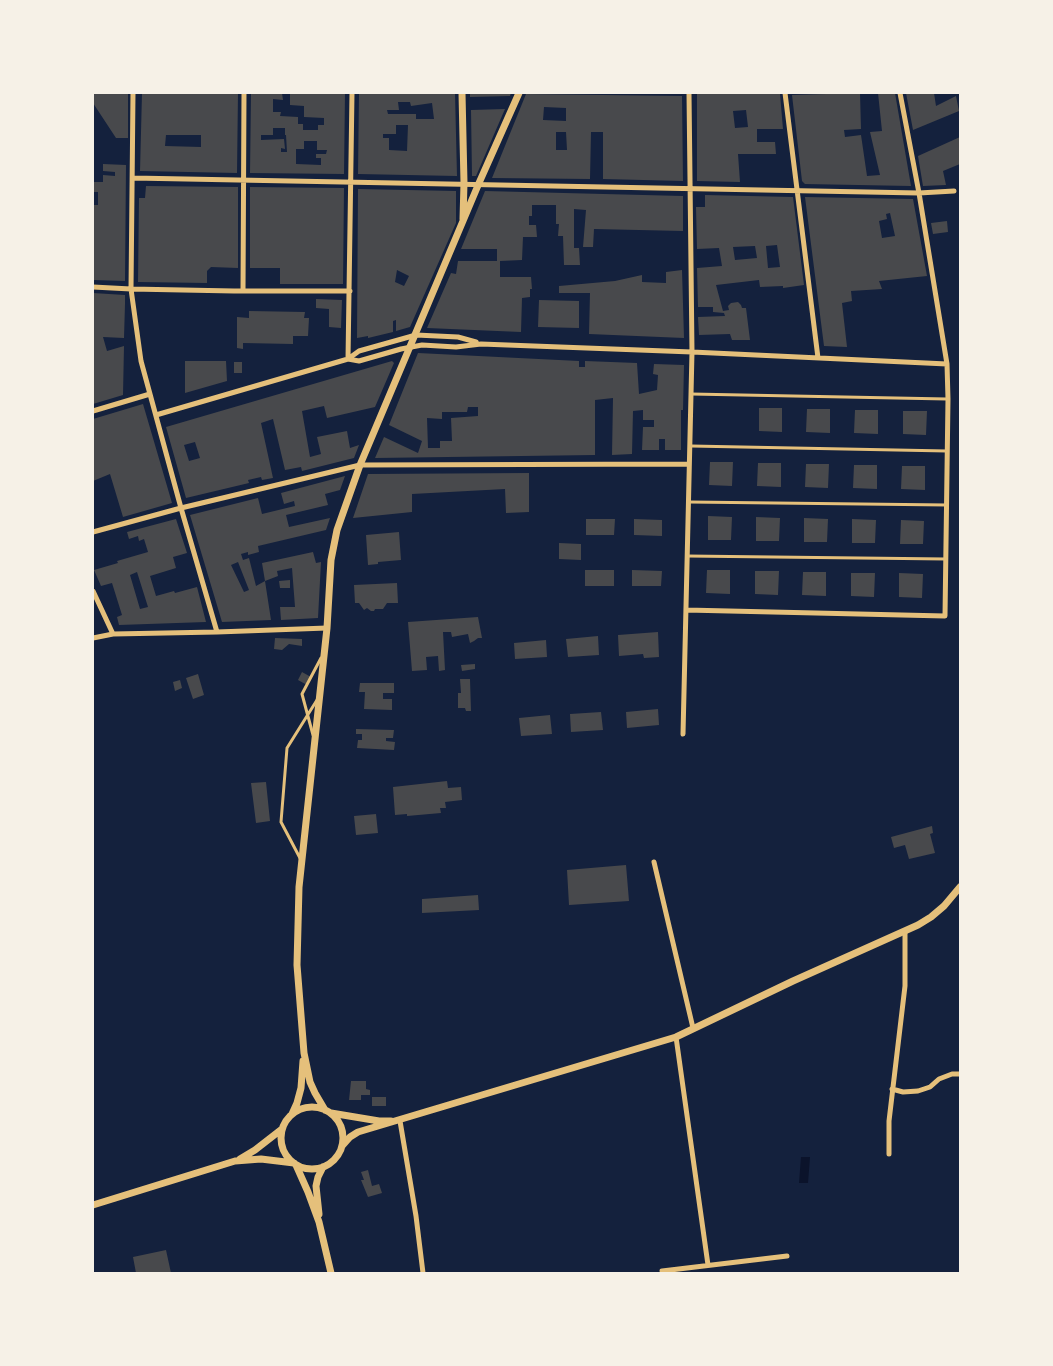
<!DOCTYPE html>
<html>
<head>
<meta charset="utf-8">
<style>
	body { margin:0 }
	#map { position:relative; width:1053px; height:1366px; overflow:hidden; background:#14213d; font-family:Inter,sans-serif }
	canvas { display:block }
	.frame { position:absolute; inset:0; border:94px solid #f6f1e7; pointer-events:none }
</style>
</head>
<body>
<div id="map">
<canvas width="1053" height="1366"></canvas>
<div class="frame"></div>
</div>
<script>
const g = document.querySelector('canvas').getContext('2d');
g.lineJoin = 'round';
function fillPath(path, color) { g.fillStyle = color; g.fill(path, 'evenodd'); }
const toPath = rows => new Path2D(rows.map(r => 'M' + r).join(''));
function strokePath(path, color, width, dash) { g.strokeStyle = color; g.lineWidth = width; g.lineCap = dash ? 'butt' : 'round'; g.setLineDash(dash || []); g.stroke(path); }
const water = toPath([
	[801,1157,810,1157,808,1183,799,1183]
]);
const building = toPath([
	[93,93,128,93,128,138,116,138,93,103],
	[142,93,238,93,237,173,140,171],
	[166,135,201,135,201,147,165,146],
	[251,93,282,93,283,100,273,99,273,112,281,112,280,116,298,117,298,124,303,124,303,130,318,130,318,125,324,125,324,118,304,117,304,106,290,105,290,93,345,93,344,174,250,173],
	[273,128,285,128,285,135,286,135,287,152,281,152,281,148,285,149,284,139,261,140,261,135,273,135],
	[304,141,317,141,317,150,327,150,326,154,316,154,316,158,321,158,321,165,296,164,296,149,304,149],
	[359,93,455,93,457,176,358,174],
	[398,102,410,102,411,106,432,103,434,119,416,119,416,114,388,114,387,110,399,110],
	[396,125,408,125,407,151,389,150,389,138,383,138,383,134,396,134],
	[470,93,511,93,510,96,470,97],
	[860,93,861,129,844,130,845,137,861,135,867,176,880,175,870,132,882,131,878,93,895,93,911,186,805,184,802,181,792,95],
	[906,93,934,93,936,106,956,96,959,111,913,130],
	[526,94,682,96,683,181,603,179,603,132,591,132,590,179,492,178],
	[544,107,566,108,566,121,543,120],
	[556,132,566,132,567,150,556,150],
	[697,94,780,94,783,129,757,129,757,142,775,142,776,154,738,154,740,182,697,181],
	[746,110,748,127,735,128,733,111],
	[505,109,476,176,472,176,471,110],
	[960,137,960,164,943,171,946,185,923,186,918,156],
	[103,164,126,165,125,281,93,280,93,205,98,205,98,192,93,192,93,182,103,182,103,175,115,176,115,172,103,171],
	[146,186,238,187,238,268,211,267,207,271,207,283,138,282,139,198,145,198],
	[250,187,344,188,343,284,280,284,280,268,250,268],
	[358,189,456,191,456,223,410,327,396,331,396,320,393,321,393,332,368,338,368,336,357,338],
	[397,270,409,276,404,286,395,282],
	[485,191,683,196,683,231,594,229,593,247,583,247,586,210,574,209,574,248,579,248,580,265,564,265,563,236,558,236,559,224,556,224,556,205,532,205,532,216,529,216,529,225,536,225,537,237,523,237,522,260,500,261,500,277,531,277,532,289,530,289,530,297,522,298,521,332,427,328,451,273,456,274,458,261,497,261,497,249,461,249],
	[705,195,793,197,804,285,783,288,783,286,760,287,759,280,716,285,723,311,729,310,728,306,731,303,738,302,741,305,742,308,746,308,750,340,732,340,730,334,699,335,698,317,725,316,724,313,713,312,713,307,698,307,697,268,722,266,719,248,697,249,696,207,705,207],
	[777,245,780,267,768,268,766,246],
	[755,246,757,258,735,260,733,247],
	[805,197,913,199,927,276,879,281,882,289,851,291,852,301,842,303,847,347,824,346],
	[890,213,895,236,882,238,879,221,887,219,886,214],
	[947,221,948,232,933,234,931,223],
	[682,270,684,338,589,334,590,293,559,293,559,286,615,281,642,275,642,282,666,283,666,272],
	[93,293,125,295,125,304,124,338,103,337,107,351,124,346,123,395,93,404],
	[316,299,342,300,341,328,329,327,329,309,316,308],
	[539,300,579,301,579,328,538,327],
	[249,311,305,312,304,318,309,318,308,336,293,336,293,344,243,343,243,349,237,348,237,317,249,318],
	[418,353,579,361,579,367,585,367,585,361,637,363,639,394,657,390,658,375,653,374,654,364,684,365,683,410,681,410,681,450,665,450,665,439,659,439,659,450,642,450,643,427,654,427,654,420,643,420,643,410,633,411,632,454,612,455,613,398,595,400,595,455,375,458,384,437,418,453,422,441,389,425],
	[468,407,478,407,478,416,451,418,452,441,440,441,440,448,428,448,427,418,442,419,442,412,467,412],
	[185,361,226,361,227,381,185,393],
	[392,361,394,363,375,407,327,418,324,406,302,411,310,457,321,454,317,437,347,431,350,448,359,445,354,458,302,471,301,467,285,470,273,419,261,423,273,478,262,480,261,477,248,480,249,483,186,498,166,427],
	[195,442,200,458,189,461,184,445],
	[234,362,242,362,242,373,234,373],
	[143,404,172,503,123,517,110,474,93,481,93,419],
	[759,408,782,408,782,432,759,431],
	[807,409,830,409,830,433,806,432],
	[855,410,878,410,878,434,854,433],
	[903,411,927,411,926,435,903,434],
	[710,462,733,462,732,486,709,485],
	[758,463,781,463,781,487,757,486],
	[806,464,829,464,828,488,805,487],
	[854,465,877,465,877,489,853,488],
	[902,466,925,466,925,490,901,489],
	[529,473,529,512,506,513,505,489,412,494,412,512,353,518,368,474],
	[345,476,340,490,325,494,328,505,286,515,289,527,330,518,326,530,258,546,259,552,248,555,248,552,241,554,243,560,249,558,256,586,265,581,271,620,222,622,190,515,258,498,262,514,295,506,294,501,284,504,281,493],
	[238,562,249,590,244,592,231,565],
	[708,516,732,517,731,540,708,540],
	[756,517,780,518,779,541,756,541],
	[804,518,828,519,827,542,804,542],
	[176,519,187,553,173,557,176,568,150,576,156,596,174,591,175,593,197,587,206,622,119,625,117,617,122,615,112,583,101,586,94,570,118,563,117,561,148,552,144,539,139,541,138,536,129,539,127,532],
	[137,572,148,607,140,609,130,575],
	[586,519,615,519,614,535,586,535],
	[634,519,662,520,662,536,634,535],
	[852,519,876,520,875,543,852,543],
	[901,520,924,521,923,544,900,544],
	[399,532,401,560,378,562,378,564,368,565,366,535],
	[559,543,581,544,581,560,559,559],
	[313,552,316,563,321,562,318,618,281,620,280,607,295,607,292,568,277,571,278,576,265,581,262,563],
	[585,570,614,570,614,586,585,586],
	[632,570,662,571,661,586,632,586],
	[707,570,730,570,730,594,706,593],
	[755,571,779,571,778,595,755,594],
	[803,572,826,572,826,596,802,595],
	[851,573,875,573,874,597,851,596],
	[899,573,923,574,922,598,899,597],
	[290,580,290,588,280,588,279,581],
	[397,583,398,603,387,603,383,609,375,609,374,611,371,611,367,608,364,610,359,603,355,603,354,585],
	[478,617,482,638,478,638,474,641,470,643,468,634,452,637,451,632,443,632,445,670,439,671,438,656,426,657,427,670,412,671,408,622],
	[658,632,659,657,644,658,643,654,619,656,618,635],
	[598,636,599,655,568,657,566,639],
	[275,638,302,639,302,646,289,644,282,650,274,649],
	[546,640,547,657,515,659,514,643],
	[475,664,475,669,462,671,461,665],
	[302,672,311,677,307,685,298,680],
	[198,674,204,695,193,699,186,678],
	[460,679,470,679,471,711,466,711,465,708,458,708,458,693,461,693],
	[180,680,182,688,175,691,173,682],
	[360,683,394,683,394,693,383,693,383,699,392,699,392,710,364,709,365,692,359,692],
	[658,709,659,725,627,728,626,712],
	[601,712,603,730,571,732,570,714],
	[550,715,552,734,521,736,519,718],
	[356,729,394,730,393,738,386,738,386,741,395,742,394,750,357,748,358,740,362,740,362,734,356,734],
	[447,781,448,788,461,787,462,800,445,802,446,808,440,808,441,813,407,816,407,814,395,815,393,787],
	[266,782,270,821,256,823,251,783],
	[376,814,378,833,356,835,354,816],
	[932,826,933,833,930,834,935,853,909,859,905,845,894,848,891,837],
	[626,865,629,901,569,905,567,870],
	[478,895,479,910,422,913,422,899],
	[351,1081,366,1081,366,1089,370,1090,370,1095,361,1095,361,1100,349,1100],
	[372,1097,386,1097,386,1106,372,1106],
	[368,1170,372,1186,379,1184,382,1193,368,1197,361,1180,364,1180,361,1172],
	[166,1250,171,1273,136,1273,133,1257]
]);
const service = toPath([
	[691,394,947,399],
	[691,446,947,451],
	[689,502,947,505],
	[687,556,946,559],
	[313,735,302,694,321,658],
	[301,860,281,822,287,748,317,700]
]);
const minor = toPath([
	[133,93,131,289,141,361,181,508,217,632],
	[785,93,818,358],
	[133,178,919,193,954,191],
	[93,287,131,289,234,291,350,291],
	[243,291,244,93],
	[348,359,359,361,401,349,422,345,456,347,481,344,692,352,947,364],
	[348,359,352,93],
	[93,411,150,394],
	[156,415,348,359,359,351,416,335,458,337,476,342],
	[93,532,181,508,360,465,689,464],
	[93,591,113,634],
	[686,610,945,616,948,399,947,364,919,193,900,93],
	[93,638,113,634,217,632,327,628],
	[683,734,692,352,689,93],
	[654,862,693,1028],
	[676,1037,708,1265],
	[892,1089,903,1092,918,1091,930,1087,939,1079,952,1074,960,1074],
	[400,1121,416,1216,423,1273],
	[889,1154,889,1121,905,986,905,931],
	[662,1271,787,1256]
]);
const tertiary = toPath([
	[462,93,464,183,463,219],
	'281 1138a31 31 0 1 1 62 0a31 31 0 1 1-62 0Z',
	[325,1110,315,1093,310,1082,304,1053,297,965,299,887,327,628,331,560,337,530,360,465,479,183,519,93],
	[331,1113,379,1121,391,1121],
	[292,1114,297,1103,301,1088,303,1061],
	[342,1146,350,1137,358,1132,676,1037,793,981,918,925,931,917,944,906,960,887],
	[240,1159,255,1150,282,1129],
	[296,1165,308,1192,319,1222,331,1273],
	[93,1205,235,1161,261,1159,294,1163],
	[319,1214,316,1186,318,1177,323,1167]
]);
fillPath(water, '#0b132b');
fillPath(building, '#48494c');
strokePath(service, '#e5c07b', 3);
strokePath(minor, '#e5c07b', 5);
strokePath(tertiary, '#e5c07b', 7);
</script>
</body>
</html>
